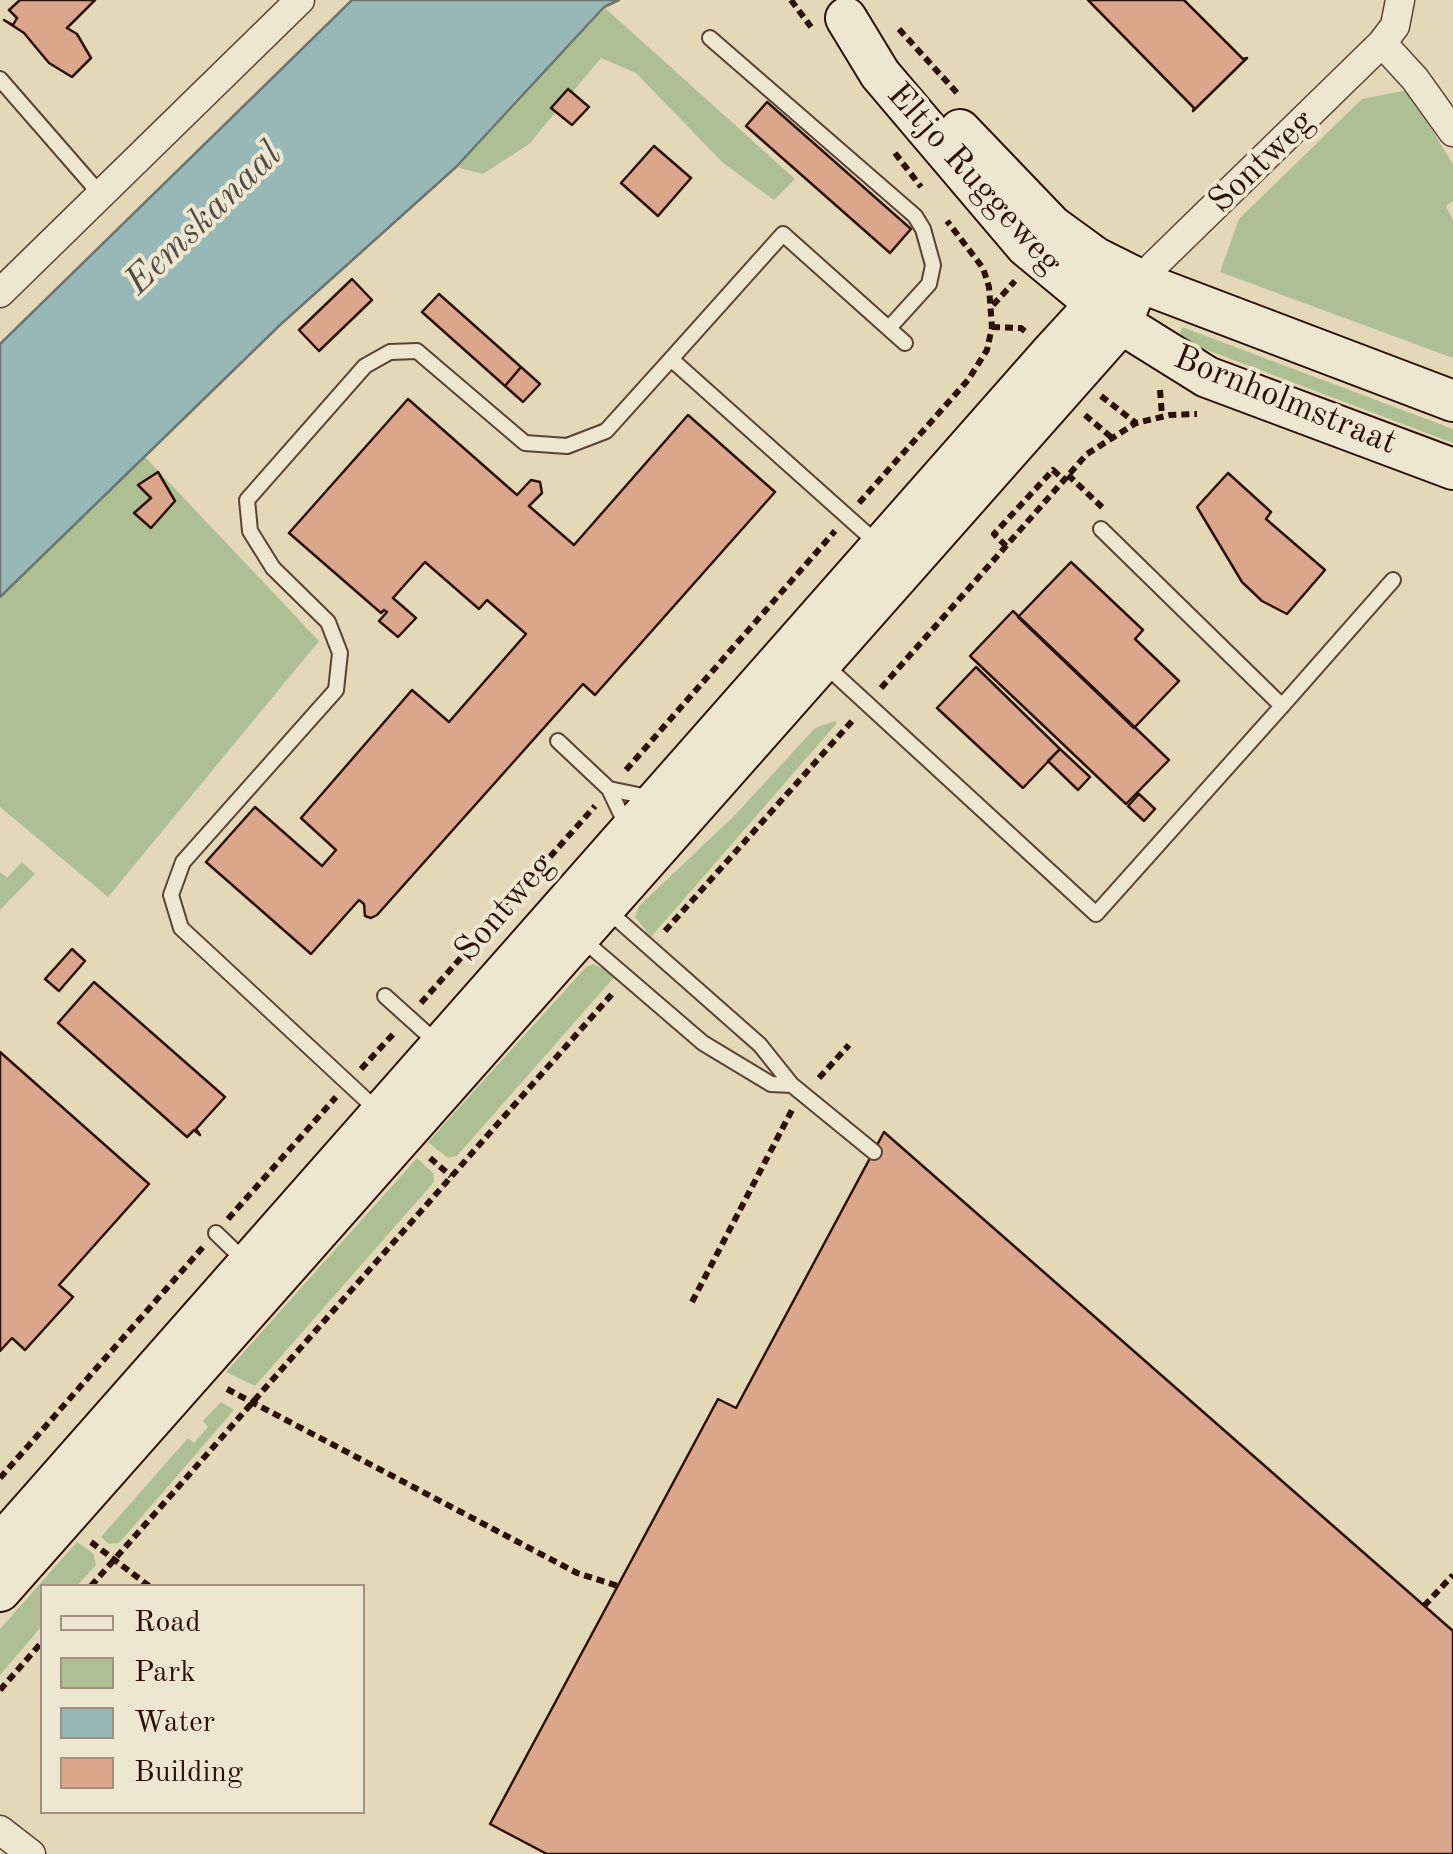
<!DOCTYPE html>
<html>
<head>
<meta charset="utf-8">
<style>
	body { margin:0 }
	#map { position:relative; width:1453px; height:1854px; overflow:hidden; background:#e4d8b8; font-family:"Old Standard TT",serif }
	canvas { display:block }
	.legend { position:absolute; left:40px; top:1584px; width:325px; height:230px; box-sizing:border-box; background:#ede6d1; border:2px solid #a09181; margin:0; padding:12px 18px; list-style:none; font-size:30px; color:#2c1108 }
	.legend li { display:flex; align-items:center; gap:20px; height:50px }
	.legend b { width:50px; border:2px solid #a09181 }
</style>
</head>
<body>
<div id="map">
<canvas width="1453" height="1854"></canvas>
<ul class="legend">
<li><b style="height:12px;background:#ede6d1"></b>Road</li>
<li><b style="height:28px;background:#aec093"></b>Park</li>
<li><b style="height:28px;background:#97b8b7"></b>Water</li>
<li><b style="height:28px;background:#daa78c"></b>Building</li>
</ul>
</div>
<script>
const g = document.querySelector('canvas').getContext('2d');
g.lineJoin = 'round';
function fillPath(path, color) { g.fillStyle = color; g.fill(path, 'evenodd'); }
const toPath = rows => new Path2D(rows.map(r => 'M' + r).join(''));
function strokePath(path, color, width, dash) { g.strokeStyle = color; g.lineWidth = width; g.lineCap = dash ? 'butt' : 'round'; g.setLineDash(dash || []); g.stroke(path); }
function write(font, color, halo, rows, align = 'center') {
  g.font = font + ' "Old Standard TT",serif'; g.lineWidth = 8; g.setLineDash([]); g.textBaseline = 'middle'; g.strokeStyle = halo; g.fillStyle = color; for (const [text, x, y, turn = 0] of rows) {
    g.save(); g.translate(x, y); g.rotate((+turn || 0) * Math.PI / 180); g.textAlign = isNaN(turn) ? turn : align; if (halo) g.strokeText(text, 0, 0); g.fillText(text, 0, 0); g.restore();
  }
}
const green = toPath([
	[604,7,795,179,774,200,723,163,636,73,601,58,529,144,483,174,456,167],
	[1407,90,1453,164,1453,201,1446,206,1453,220,1453,358,1220,272,1239,219,1362,99],
	[1182,327,1453,429,1453,443,1178,339],
	[144,456,319,641,108,897,0,807,0,597],
	[835,721,837,723,651,937,635,917,639,906,735,815,815,728],
	[22,862,35,874,0,910,0,872,7,878],
	[593,964,616,975,457,1156,448,1158,428,1142,586,967],
	[417,1158,433,1173,434,1182,255,1386,226,1372],
	[221,1402,234,1410,119,1543,109,1544,101,1537,188,1438,194,1443,208,1427,203,1421],
	[77,1542,93,1553,96,1565,77,1586,42,1586,42,1626,0,1675,0,1629]
]);
const water = toPath([
	[352,0,619,0,604,7,456,167,280,325,0,597,0,344,352,0]
]);
const building = toPath([
	[20,0,95,0,67,28,77,34,91,58,72,77,49,63,24,33,4,20,13,25,17,18,9,10,20,0],
	[1088,0,1184,0,1243,59,1247,58,1193,111,1194,108,1088,0],
	[568,89,589,107,572,125,551,108,568,89],
	[767,102,911,229,890,253,746,126,767,102],
	[654,146,691,178,658,216,621,183,654,146],
	[352,279,372,300,319,351,299,330,352,279],
	[439,294,521,367,505,386,422,312,439,294],
	[521,367,540,384,523,402,505,386,521,367],
	[408,399,517,495,531,480,540,482,542,493,529,506,574,545,688,415,775,492,595,695,583,684,377,915,371,918,365,916,364,904,359,900,311,954,206,862,255,807,322,866,336,850,301,818,412,690,449,722,526,634,487,600,479,609,425,562,393,598,416,618,398,637,379,621,387,612,384,610,381,613,289,533,408,399],
	[158,472,175,501,151,528,134,513,151,498,138,485,158,472],
	[1228,473,1271,512,1266,519,1325,570,1287,614,1262,601,1242,582,1197,507,1228,473],
	[1071,562,1143,630,1135,639,1179,681,1134,728,1018,617,1071,562],
	[1013,611,1169,760,1126,804,970,656,1013,611],
	[976,667,1060,749,1023,788,937,708,976,667],
	[1060,749,1090,777,1078,790,1048,761,1060,749],
	[1139,794,1155,809,1144,821,1128,806,1139,794],
	[72,949,85,961,59,991,45,979,72,949],
	[94,982,225,1097,196,1129,200,1135,194,1130,187,1137,58,1023,94,982],
	[0,1052,149,1184,59,1285,73,1297,25,1350,12,1338,0,1351,0,1052],
	[884,1132,1453,1631,1453,1854,547,1854,490,1824,718,1399,736,1408,884,1132]
]);
const path = toPath([
	[791,0,811,27],
	[899,29,958,94],
	[895,153,921,187],
	[993,305,1015,281],
	[992,327,1021,328,1027,333],
	[1160,390,1162,416],
	[1101,396,1136,423],
	[1085,415,1111,437],
	[1068,475,1104,509],
	[859,503,968,380,987,350,992,327,989,287,983,268,947,221],
	[1006,546,994,534,1053,470,1064,480],
	[881,688,1087,454,1136,423,1170,415,1197,414],
	[626,770,835,531],
	[665,931,853,720],
	[421,1003,595,806],
	[361,1069,396,1031],
	[819,1078,849,1045],
	[430,1158,451,1176],
	[228,1219,336,1097],
	[692,1302,792,1110],
	[227,1389,577,1573,618,1586],
	[0,1478,203,1247],
	[91,1542,149,1586],
	[91,1586,612,994],
	[1424,1606,1453,1575],
	[0,1690,42,1642]
]);
const lane = toPath([
	[710,38,915,216,923,229,933,265,929,284,889,328],
	[0,79,101,195],
	[671,359,783,234,905,343],
	[825,665,1096,914,1282,706,1101,529],
	[1282,706,1393,580],
	[558,741,609,789,628,829],
	[609,789,653,798],
	[607,910,760,1045,792,1085,874,1152],
	[582,939,703,1043,771,1084,792,1085],
	[385,996,436,1042],
	[377,1110,181,928,171,895,183,862,336,690,340,653,328,622,273,568,250,531,247,500,365,366,390,352,417,351,525,443,567,446,606,431,671,359,878,544],
	[216,1233,247,1263]
]);
const street = toPath([
	[1382,43,1415,79,1453,132],
	[1139,280,1382,43,1395,26,1400,0],
	[0,293,300,0],
	[0,1830,31,1854]
]);
const secondary = toPath([
	[846,18,880,74,1026,246,1114,319,1207,377,1453,469],
	[960,130,1052,226,1096,258,1158,289,1453,401],
	[0,1545,1051,353,1095,305,1139,280],
	[0,1591,1121,324,1139,280]
]);
const streetNames = [
	["Sontweg",1262,162,-44],
	["Eltjo Ruggeweg",974,179,48],
	["Bornholmstraat",1285,401,22],
	["Sontweg",505,908,-49]
];
const waterNames = [
	["Eemskanaal",204,219,-44]
];
fillPath(green, '#aec093');
fillPath(water, '#97b8b7');
strokePath(water, '#6c7571', 2.5);
fillPath(building, '#daa78c');
strokePath(building, '#2c1108', 2.5);
strokePath(lane, '#5a4334', 18);
strokePath(street, '#5a4334', 31);
strokePath(secondary, '#2c1108', 44);
strokePath(path, '#2c1108', 6, [8, 5]);
strokePath(lane, '#ede6d1', 14);
strokePath(street, '#ede6d1', 28);
strokePath(secondary, '#ede6d1', 40);
write('35px', '#2c1108', '#ede6d1', streetNames);
write('italic 38px', '#514b45', '#ede6d1', waterNames);
</script>
</body>
</html>
